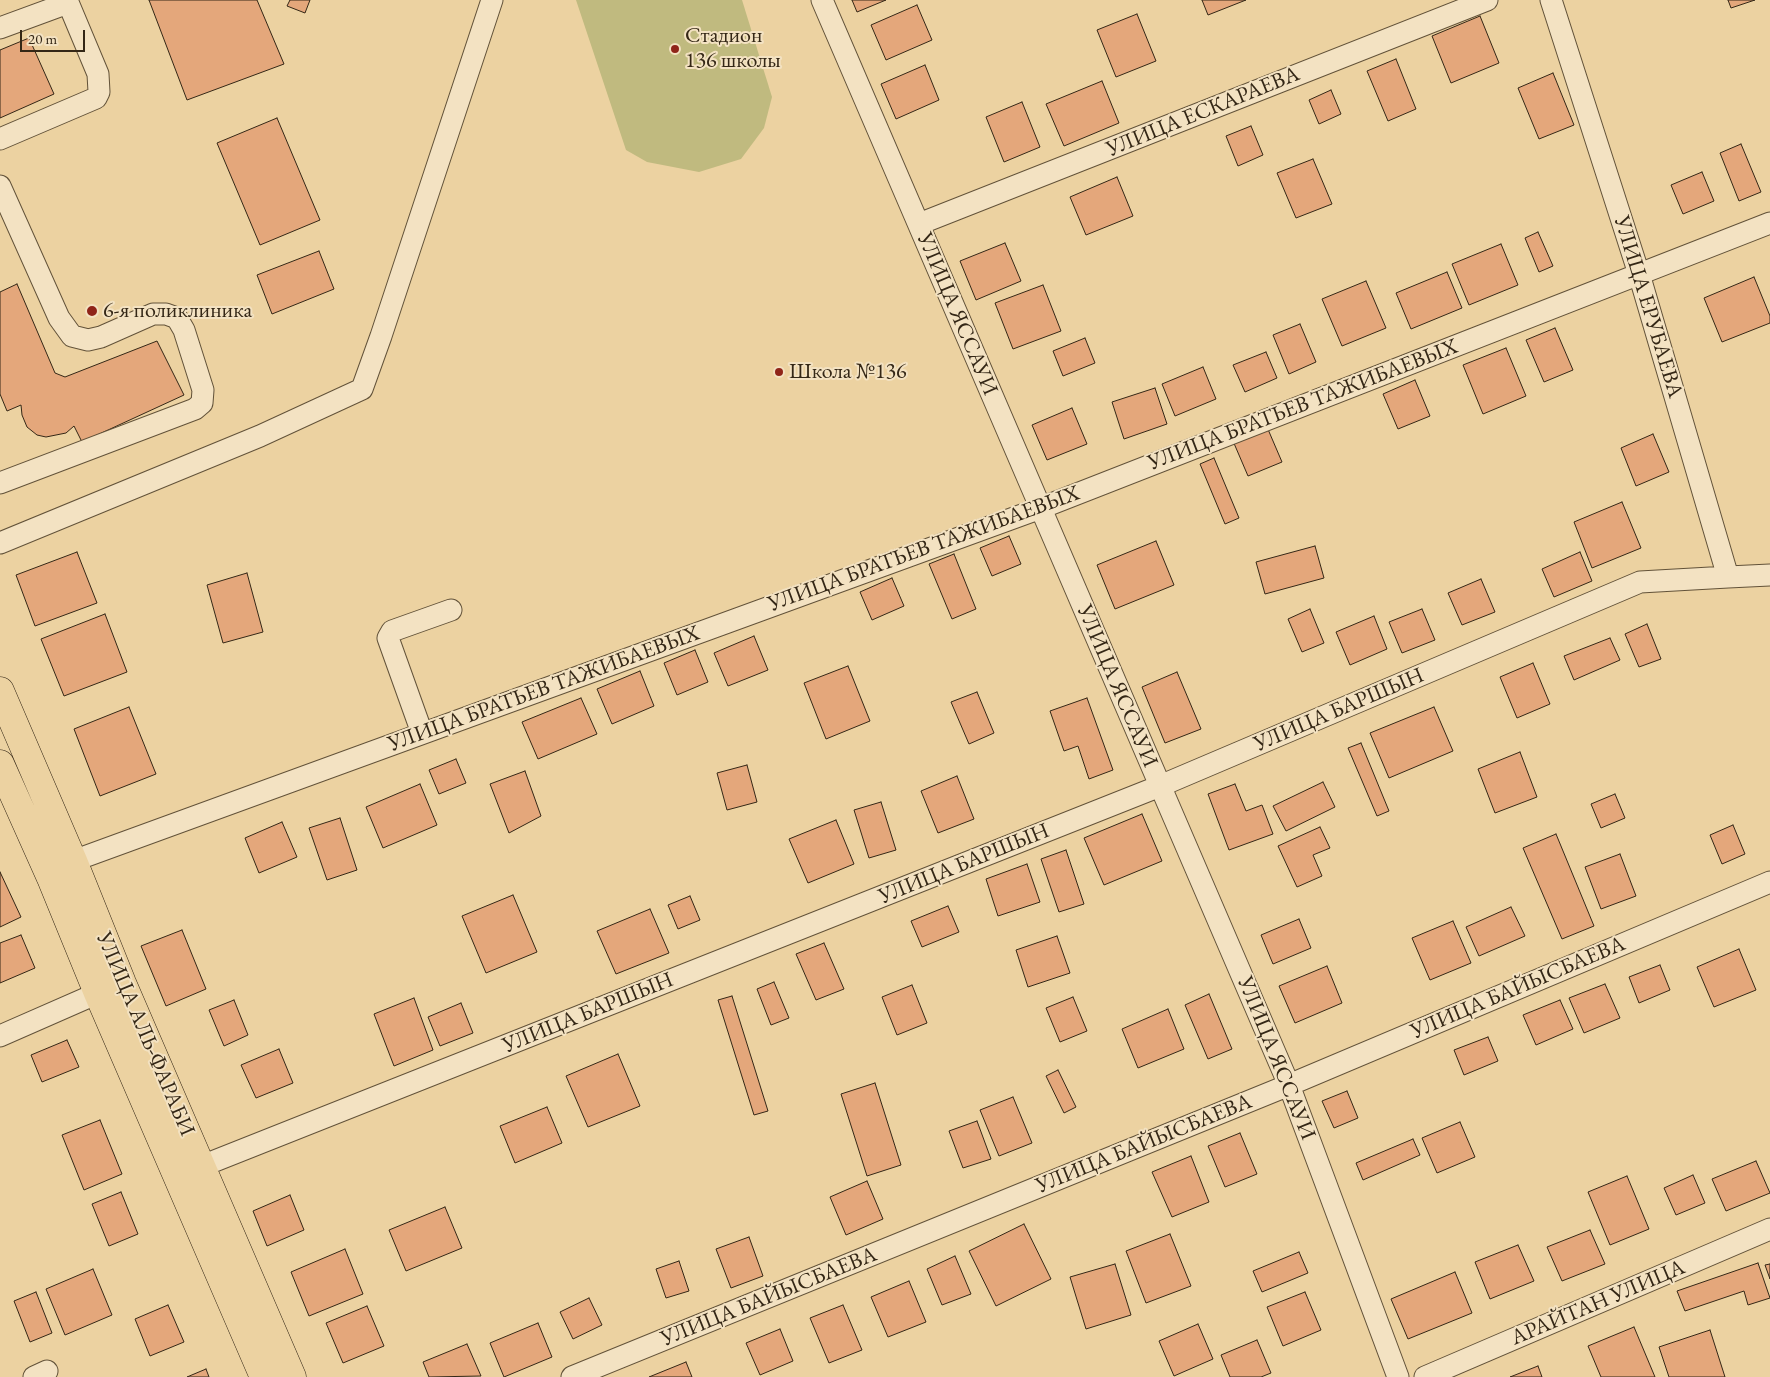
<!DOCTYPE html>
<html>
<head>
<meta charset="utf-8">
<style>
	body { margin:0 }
	#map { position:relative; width:1770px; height:1377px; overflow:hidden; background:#ecd2a1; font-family:"EB Garamond",serif }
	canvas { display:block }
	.scale { position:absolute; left:20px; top:30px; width:65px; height:22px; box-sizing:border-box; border:2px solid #342716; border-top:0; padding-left:6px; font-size:15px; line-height:18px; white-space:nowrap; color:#342716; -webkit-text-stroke:4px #f3e2c2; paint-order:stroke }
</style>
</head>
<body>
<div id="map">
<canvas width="1770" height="1377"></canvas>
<div class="scale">20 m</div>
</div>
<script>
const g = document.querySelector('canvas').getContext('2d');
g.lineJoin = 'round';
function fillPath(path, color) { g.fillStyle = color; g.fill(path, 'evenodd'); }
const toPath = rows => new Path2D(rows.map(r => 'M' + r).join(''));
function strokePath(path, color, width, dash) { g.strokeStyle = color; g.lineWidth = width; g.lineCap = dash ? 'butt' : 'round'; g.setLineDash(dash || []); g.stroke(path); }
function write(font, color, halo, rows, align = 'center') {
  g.font = font + ' "EB Garamond",serif'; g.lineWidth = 4; g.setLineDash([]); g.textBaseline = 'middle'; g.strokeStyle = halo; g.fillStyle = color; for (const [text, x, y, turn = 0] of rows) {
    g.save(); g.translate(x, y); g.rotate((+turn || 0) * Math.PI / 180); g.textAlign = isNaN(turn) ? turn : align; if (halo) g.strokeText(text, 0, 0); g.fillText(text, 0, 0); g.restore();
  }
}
const green = toPath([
	[576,0,742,0,772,97,764,128,741,159,699,172,647,162,626,150]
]);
const building = toPath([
	[149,0,257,0,284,64,187,100,149,0],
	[290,0,310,0,305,13,287,6,290,0],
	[852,0,886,0,857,12,852,0],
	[1202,0,1246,0,1208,15,1202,0],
	[1728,0,1755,0,1731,8,1728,0],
	[917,5,932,40,886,60,871,25,917,5],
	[1137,14,1156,61,1116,77,1097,30,1137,14],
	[1480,16,1499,63,1451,83,1432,36,1480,16],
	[29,38,54,94,0,118,0,50,29,38],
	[1396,59,1416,109,1388,121,1367,71,1396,59],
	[925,65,939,100,896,119,881,84,925,65],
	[1553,73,1574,125,1539,139,1518,88,1553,73],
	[1102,81,1119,123,1064,146,1046,104,1102,81],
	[1331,90,1341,114,1319,124,1309,100,1331,90],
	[1022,102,1040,147,1004,162,986,117,1022,102],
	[277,118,320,220,260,245,217,143,277,118],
	[1251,126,1263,155,1238,166,1226,136,1251,126],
	[1741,144,1761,192,1739,201,1720,153,1741,144],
	[1313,159,1332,204,1296,218,1277,173,1313,159],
	[1702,172,1714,201,1683,214,1671,185,1702,172],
	[1117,177,1133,216,1086,235,1070,197,1117,177],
	[1538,232,1553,266,1539,272,1525,238,1538,232],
	[1005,243,1021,281,976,300,960,261,1005,243],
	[1501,244,1518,285,1469,305,1452,264,1501,244],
	[319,251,334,289,272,314,257,275,319,251],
	[1447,272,1462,308,1411,329,1396,293,1447,272],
	[1754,277,1770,316,1770,323,1722,342,1704,298,1754,277],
	[1366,281,1386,328,1342,346,1322,299,1366,281],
	[17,284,55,373,65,377,157,341,184,395,82,442,74,426,66,433,46,437,37,435,27,427,22,415,21,405,7,411,0,394,0,292,17,284],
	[1043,285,1061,331,1013,349,995,303,1043,285],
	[1300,324,1316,362,1289,374,1273,335,1300,324],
	[1555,328,1573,370,1544,382,1526,340,1555,328],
	[1085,338,1095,363,1063,376,1053,351,1085,338],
	[1506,348,1526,396,1483,414,1463,365,1506,348],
	[1266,352,1277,378,1245,392,1233,365,1266,352],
	[1203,367,1216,399,1175,416,1162,384,1203,367],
	[1415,380,1430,416,1398,429,1383,394,1415,380],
	[1155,388,1167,424,1124,439,1112,402,1155,388],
	[1072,408,1087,444,1047,460,1032,425,1072,408],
	[1267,427,1282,462,1248,476,1233,441,1267,427],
	[1653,434,1669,472,1636,486,1621,448,1653,434],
	[1214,458,1239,518,1225,524,1200,464,1214,458],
	[1622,502,1641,548,1592,568,1574,522,1622,502],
	[1009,536,1021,564,992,576,980,548,1009,536],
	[1156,541,1174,585,1115,609,1097,565,1156,541],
	[1315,546,1324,578,1265,594,1256,562,1315,546],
	[77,552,97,603,35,626,16,575,77,552],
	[1580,552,1592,581,1554,597,1542,569,1580,552],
	[954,554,976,609,952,619,929,564,954,554],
	[247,573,263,632,223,643,207,585,247,573],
	[892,578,904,606,872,620,860,592,892,578],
	[1481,579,1495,612,1462,625,1448,593,1481,579],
	[1310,609,1324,643,1302,652,1288,619,1310,609],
	[1422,609,1435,640,1402,653,1389,622,1422,609],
	[105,614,127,672,64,696,41,639,105,614],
	[1374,616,1387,649,1350,665,1336,632,1374,616],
	[1647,624,1661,659,1639,667,1625,634,1647,624],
	[754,636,768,670,728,686,714,653,754,636],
	[1610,638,1620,660,1574,680,1564,656,1610,638],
	[695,650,708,682,677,695,664,663,695,650],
	[1533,663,1550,704,1517,718,1500,677,1533,663],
	[848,666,870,721,826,739,804,683,848,666],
	[640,671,654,706,612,724,597,689,640,671],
	[1177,672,1201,729,1165,743,1142,687,1177,672],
	[977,692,994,733,969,744,951,702,977,692],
	[581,698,597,734,538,759,522,722,581,698],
	[1087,698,1113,770,1089,779,1078,746,1064,751,1050,711,1087,698],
	[129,707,156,774,100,796,74,729,129,707],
	[1434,707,1453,751,1389,778,1370,733,1434,707],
	[1361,743,1389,811,1377,816,1348,748,1361,743],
	[1520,752,1537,797,1495,813,1478,769,1520,752],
	[456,759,466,783,439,794,429,770,456,759],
	[747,765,757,802,727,810,717,773,747,765],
	[525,771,541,816,509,833,490,784,525,771],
	[957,776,974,819,938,833,921,791,957,776],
	[1323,782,1335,807,1286,831,1273,806,1323,782],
	[420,784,437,825,383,848,366,807,420,784],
	[1235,784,1246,811,1262,805,1273,834,1229,850,1208,794,1235,784],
	[1615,794,1625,818,1601,828,1591,804,1615,794],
	[881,802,896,850,869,858,854,810,881,802],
	[1142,814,1162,861,1104,885,1084,838,1142,814],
	[340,818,357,870,327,880,309,828,340,818],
	[836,820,854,864,808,883,789,839,836,820],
	[282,822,297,857,259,873,245,838,282,822],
	[1733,825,1745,854,1722,864,1710,835,1733,825],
	[1320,827,1330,848,1313,855,1322,876,1297,887,1278,846,1320,827],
	[1556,834,1594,926,1562,939,1523,848,1556,834],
	[1066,850,1084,904,1059,912,1041,859,1066,850],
	[1620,854,1636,896,1601,909,1585,867,1620,854],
	[1027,864,1040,902,998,916,986,879,1027,864],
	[0,872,21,917,0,927,0,872],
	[513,895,537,952,486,973,462,916,513,895],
	[690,896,700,920,678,929,668,905,690,896],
	[948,906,959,932,922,947,911,921,948,906],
	[1511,907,1525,936,1479,956,1466,927,1511,907],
	[650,909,669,953,616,974,597,931,650,909],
	[1299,919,1311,948,1273,964,1261,935,1299,919],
	[1453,921,1471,963,1430,980,1412,938,1453,921],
	[182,930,206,989,166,1006,141,946,182,930],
	[21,935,35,968,0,983,0,943,21,935],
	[1057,936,1070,973,1028,987,1016,950,1057,936],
	[824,943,844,989,816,1000,796,954,824,943],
	[1739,949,1756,990,1714,1007,1697,967,1739,949],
	[1660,965,1670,990,1639,1003,1629,977,1660,965],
	[1327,966,1342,1003,1295,1023,1279,986,1327,966],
	[774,982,789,1018,771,1025,757,989,774,982],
	[1605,984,1620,1018,1584,1033,1569,998,1605,984],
	[912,985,927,1023,897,1035,882,997,912,985],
	[1209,994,1232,1049,1208,1059,1185,1005,1209,994],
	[732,996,768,1111,754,1115,718,1000,732,996],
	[1073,997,1087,1031,1060,1042,1046,1008,1073,997],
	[414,998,433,1050,394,1066,374,1014,414,998],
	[234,1000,248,1035,224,1046,209,1010,234,1000],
	[1560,1000,1573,1029,1536,1045,1523,1015,1560,1000],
	[461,1003,473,1033,440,1046,428,1017,461,1003],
	[1168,1009,1184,1049,1138,1068,1122,1029,1168,1009],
	[1488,1037,1498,1061,1464,1075,1454,1050,1488,1037],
	[67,1040,79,1067,42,1082,31,1055,67,1040],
	[279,1049,293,1083,256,1098,241,1065,279,1049],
	[618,1054,640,1106,588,1127,566,1076,618,1054],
	[1058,1070,1076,1107,1064,1113,1046,1076,1058,1070],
	[875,1083,901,1165,867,1176,841,1094,875,1083],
	[1347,1091,1358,1118,1334,1128,1322,1101,1347,1091],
	[1013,1097,1032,1143,999,1156,980,1110,1013,1097],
	[547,1107,562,1143,515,1163,500,1126,547,1107],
	[100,1120,122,1174,84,1190,62,1135,100,1120],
	[977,1121,991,1159,963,1168,949,1131,977,1121],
	[1460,1122,1475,1157,1437,1173,1422,1138,1460,1122],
	[1240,1133,1257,1174,1225,1187,1208,1146,1240,1133],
	[1413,1139,1420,1155,1363,1180,1356,1163,1413,1139],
	[1191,1156,1209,1202,1172,1217,1152,1172,1191,1156],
	[1756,1161,1770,1193,1726,1211,1712,1179,1756,1161],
	[1693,1175,1705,1203,1676,1215,1664,1188,1693,1175],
	[1627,1176,1649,1229,1610,1245,1588,1192,1627,1176],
	[867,1181,883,1219,846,1235,830,1197,867,1181],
	[121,1192,138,1234,109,1246,92,1204,121,1192],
	[290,1195,304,1230,267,1246,253,1211,290,1195],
	[445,1207,462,1248,406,1271,389,1230,445,1207],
	[1024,1224,1051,1279,996,1306,969,1251,1024,1224],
	[1590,1230,1605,1264,1562,1281,1547,1247,1590,1230],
	[1170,1234,1191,1286,1146,1303,1126,1251,1170,1234],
	[749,1237,763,1276,731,1288,716,1249,749,1237],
	[1518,1245,1534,1281,1490,1299,1475,1262,1518,1245],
	[345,1249,363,1294,309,1316,291,1272,345,1249],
	[1299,1252,1308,1273,1262,1292,1253,1271,1299,1252],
	[955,1256,971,1294,942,1305,927,1269,955,1256],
	[679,1261,689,1291,666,1298,656,1269,679,1261],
	[1758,1263,1770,1298,1748,1305,1744,1291,1685,1311,1677,1291,1758,1263],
	[1115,1264,1131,1315,1086,1329,1070,1277,1115,1264],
	[1770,1264,1770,1279,1765,1265,1770,1264],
	[93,1269,112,1315,65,1335,46,1289,93,1269],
	[1455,1272,1472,1313,1408,1339,1391,1299,1455,1272],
	[909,1281,926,1322,888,1337,871,1297,909,1281],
	[36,1292,52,1333,30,1342,14,1301,36,1292],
	[1305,1292,1321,1330,1283,1346,1267,1307,1305,1292],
	[589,1298,602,1325,573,1339,560,1312,589,1298],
	[168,1305,184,1342,150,1356,135,1319,168,1305],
	[843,1305,862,1350,829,1363,810,1318,843,1305],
	[367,1306,384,1346,343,1363,326,1323,367,1306],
	[538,1323,552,1357,504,1377,490,1343,538,1323],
	[1198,1324,1213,1359,1174,1376,1159,1341,1198,1324],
	[1634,1327,1655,1377,1601,1377,1588,1346,1634,1327],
	[780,1329,793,1361,760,1375,746,1343,780,1329],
	[1710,1330,1725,1377,1669,1377,1659,1347,1710,1330],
	[1257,1340,1271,1373,1261,1377,1230,1377,1221,1355,1257,1340],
	[467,1344,481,1376,429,1377,423,1362,467,1344],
	[686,1362,692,1377,649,1377,686,1362],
	[1538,1366,1542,1377,1510,1377,1538,1366],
	[206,1369,209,1377,187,1377,206,1369]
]);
const minor = toPath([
	[822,0,1289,1085,1398,1377],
	[1551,0,1639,274,1728,577,1770,575],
	[0,28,68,3],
	[0,139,96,98,99,92,98,74,67,0],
	[0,186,59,318,72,336,88,340,101,337,153,314,166,314,177,318,184,330,203,390,202,403,195,409,0,483],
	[919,224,1487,0],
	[0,543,260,436,362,389,381,336,492,0],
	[422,733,388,638,392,631,451,610],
	[73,861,1041,508,1770,223],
	[0,1036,98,993],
	[202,1166,1160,786,1640,582,1728,577],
	[34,1377,47,1371],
	[572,1377,1289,1085,1770,882],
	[1425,1377,1770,1229]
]);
const major = toPath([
	[0,691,73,861,122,983,292,1377],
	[0,764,51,878,98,993,264,1377]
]);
const markers = [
	[675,49,5,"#8f2418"],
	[92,311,6,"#8f2418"],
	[779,372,5,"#8f2418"]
];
const poiNames = [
	["Стадион",685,36],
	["136 школы",685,61],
	["6-я поликлиника",103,311],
	["Школа №136",789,372]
];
const streetNames = [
	["УЛИЦА ЕСКАРАЕВА",1203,112,-22],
	["УЛИЦА ЕРУБАЕВА",1648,307,73],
	["УЛИЦА ЯССАУИ",957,314,67],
	["УЛИЦА БРАТЬЕВ ТАЖИБАЕВЫХ",1303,405,-21],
	["УЛИЦА БРАТЬЕВ ТАЖИБАЕВЫХ",924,549,-20],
	["УЛИЦА ЯССАУИ",1117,686,67],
	["УЛИЦА БРАТЬЕВ ТАЖИБАЕВЫХ",544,689,-20],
	["УЛИЦА БАРШЫН",1339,710,-23],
	["УЛИЦА БАРШЫН",964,864,-22],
	["УЛИЦА БАЙЫСБАЕВА",1518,988,-23],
	["УЛИЦА БАРШЫН",588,1013,-22],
	["УЛИЦА АЛЬ-ФАРАБИ",145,1034,67],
	["УЛИЦА ЯССАУИ",1276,1058,68],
	["УЛИЦА БАЙЫСБАЕВА",1144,1144,-22],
	["УЛИЦА БАЙЫСБАЕВА",769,1297,-22],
	["АРАЙТАН УЛИЦА",1598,1303,-23]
];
fillPath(green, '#c0ba7f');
fillPath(building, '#e4a77b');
strokePath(building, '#342716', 1);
strokePath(minor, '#625239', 23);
strokePath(major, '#342716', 29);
strokePath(minor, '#f3e2c2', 21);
strokePath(major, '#ecd2a1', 28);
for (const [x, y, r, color] of markers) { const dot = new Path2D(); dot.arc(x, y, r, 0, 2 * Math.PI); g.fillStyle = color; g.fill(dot); strokePath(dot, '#f3e2c2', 2); }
write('22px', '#342716', '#f3e2c2', poiNames, 'left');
write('22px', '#342716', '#f3e2c2', streetNames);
</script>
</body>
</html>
